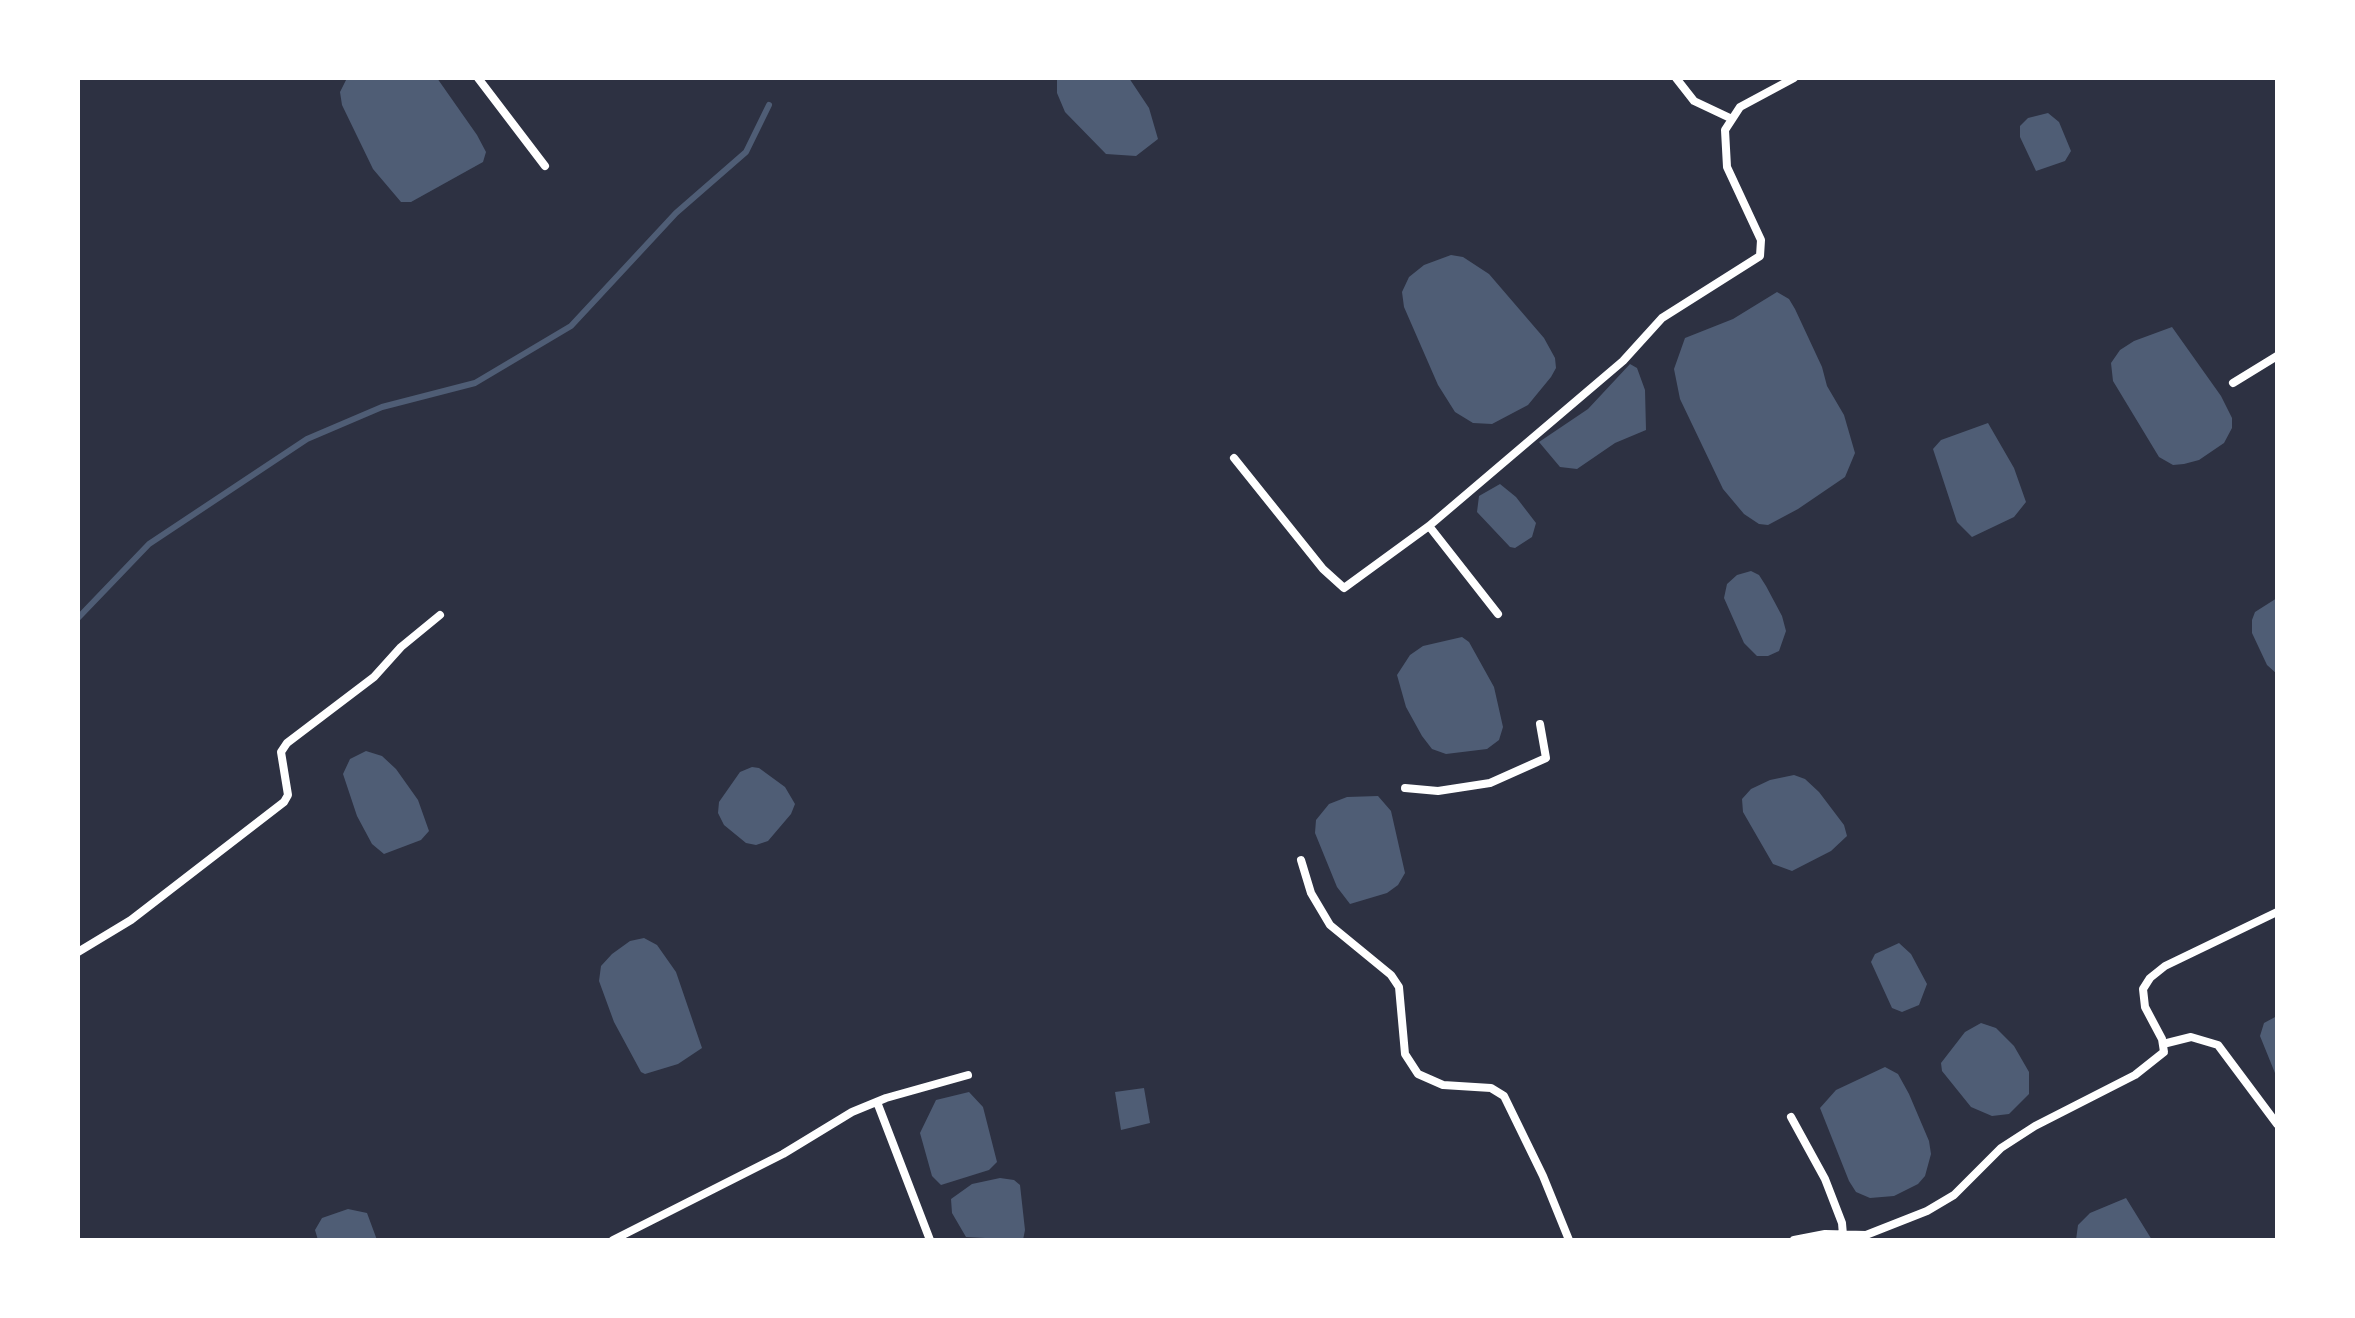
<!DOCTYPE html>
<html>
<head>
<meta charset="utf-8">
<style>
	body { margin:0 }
	#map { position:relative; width:2355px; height:1318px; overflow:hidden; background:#2d3142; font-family:"IBM Plex Serif",serif }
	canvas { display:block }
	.frame { position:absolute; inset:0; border:80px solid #fff; pointer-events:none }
</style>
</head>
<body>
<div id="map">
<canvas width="2355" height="1318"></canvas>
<div class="frame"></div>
</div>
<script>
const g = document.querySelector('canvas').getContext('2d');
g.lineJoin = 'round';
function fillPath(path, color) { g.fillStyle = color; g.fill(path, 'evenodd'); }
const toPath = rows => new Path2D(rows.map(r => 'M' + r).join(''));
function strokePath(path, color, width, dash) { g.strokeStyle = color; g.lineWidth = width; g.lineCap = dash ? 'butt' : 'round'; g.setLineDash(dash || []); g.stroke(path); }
const water = toPath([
	[347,78,437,78,477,135,486,152,483,162,411,202,401,202,373,169,342,105,340,92],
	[1057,78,1129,78,1149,108,1158,139,1136,156,1106,154,1065,112,1057,93],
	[2048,113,2059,122,2071,151,2065,161,2036,171,2020,137,2020,126,2028,118],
	[1451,255,1463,257,1489,274,1544,338,1555,358,1556,368,1551,377,1528,405,1492,424,1473,423,1455,412,1438,385,1404,307,1402,292,1409,277,1424,265],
	[1777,292,1789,299,1795,309,1822,367,1827,386,1844,415,1855,453,1845,477,1798,509,1768,525,1759,524,1744,514,1723,489,1680,399,1674,369,1685,338,1733,319],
	[2172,327,2221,396,2232,418,2232,428,2224,443,2199,460,2184,464,2173,465,2159,457,2113,381,2111,363,2120,350,2134,341],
	[1630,364,1637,368,1645,390,1646,430,1615,443,1577,469,1560,467,1539,442,1588,409],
	[1988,423,2014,468,2026,502,2014,517,1972,537,1957,522,1933,449,1941,440],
	[1500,484,1516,497,1536,523,1532,537,1515,548,1510,547,1477,512,1479,496],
	[1751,571,1759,575,1766,586,1782,616,1786,631,1779,651,1768,656,1757,656,1744,643,1724,598,1727,584,1737,575],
	[2277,598,2277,674,2267,665,2252,633,2252,620,2255,612],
	[1462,637,1469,642,1494,687,1503,727,1499,740,1487,749,1446,754,1432,749,1422,736,1406,707,1397,675,1410,655,1423,646],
	[366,751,382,756,396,769,418,800,429,831,421,840,384,854,372,844,357,816,343,774,350,759],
	[752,767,759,768,785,787,795,804,791,814,768,841,756,845,746,843,724,825,718,813,719,802,740,772],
	[1794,775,1805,779,1819,792,1844,825,1847,836,1831,851,1792,871,1773,864,1743,812,1742,799,1751,789,1770,780],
	[1378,796,1391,811,1405,873,1398,885,1387,893,1350,904,1337,887,1315,833,1316,820,1329,804,1347,797],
	[644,938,657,945,676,972,702,1048,678,1064,645,1074,641,1072,614,1022,599,981,601,966,612,954,630,941],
	[1899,943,1911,954,1927,984,1919,1005,1902,1012,1892,1008,1871,962,1875,954],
	[2277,1016,2277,1078,2260,1036,2264,1023],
	[1981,1023,1996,1028,2014,1046,2029,1072,2029,1094,2009,1114,1992,1116,1971,1107,1942,1071,1941,1063,1965,1032],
	[1885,1067,1898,1074,1909,1094,1929,1141,1931,1154,1925,1176,1918,1184,1894,1196,1870,1198,1856,1192,1849,1181,1820,1108,1836,1090],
	[1144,1088,1150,1123,1121,1130,1115,1092],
	[969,1092,983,1107,997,1162,989,1170,941,1185,932,1176,920,1133,936,1100],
	[1000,1178,1014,1180,1020,1185,1025,1230,1023,1240,966,1237,952,1213,951,1199,972,1184],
	[2126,1198,2152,1240,2076,1240,2078,1225,2090,1213],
	[348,1209,367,1213,377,1240,318,1240,315,1230,322,1218]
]);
const stream = toPath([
	[78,618,149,544,307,439,382,407,475,383,571,326,676,213,746,152,769,105]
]);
const minor = toPath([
	[478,78,545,166],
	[1676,78,1694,101,1730,118],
	[2233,383,2277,356],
	[1234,458,1323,569,1344,588,1429,526,1623,361,1662,318,1760,256,1761,240,1727,167,1725,130,1740,107,1794,78],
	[1429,526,1498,614],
	[1405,788,1438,791,1490,783,1546,758,1540,724],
	[1301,860,1311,893,1330,925,1391,975,1399,987,1405,1054,1418,1074,1443,1085,1491,1088,1504,1096,1543,1176,1569,1240],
	[78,952,131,920,284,802,288,795,281,752,287,743,374,677,401,647,440,615],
	[2163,1044,2191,1037,2218,1045,2277,1124],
	[877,1102,930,1240],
	[1791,1117,1825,1179,1842,1223,1843,1235],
	[613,1240,783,1154,852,1112,886,1098,968,1075],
	[1794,1240,1825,1234,1866,1235,1927,1211,1954,1195,2001,1148,2035,1126,2135,1075,2164,1052,2162,1039,2145,1007,2143,989,2150,978,2165,966,2277,912]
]);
fillPath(water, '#4f5d75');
strokePath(stream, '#4f5d75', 6);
strokePath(minor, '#fff', 8);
</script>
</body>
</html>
